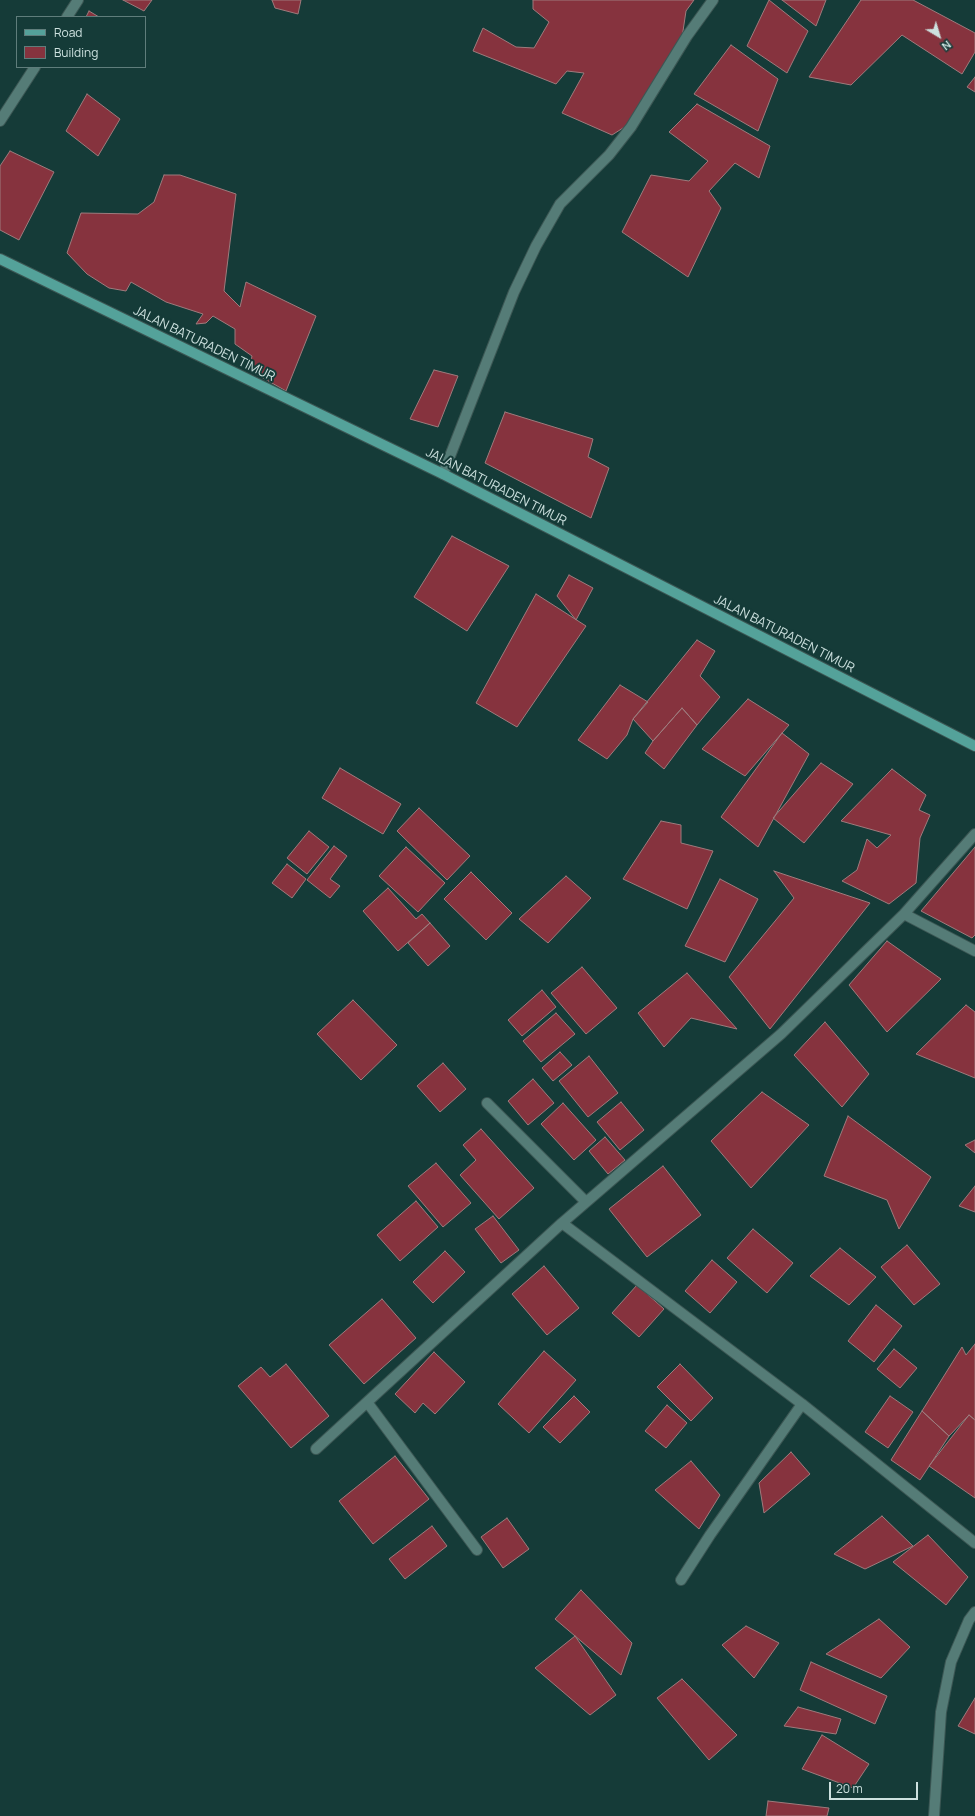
<!DOCTYPE html>
<html>
<head>
<meta charset="utf-8">
<style>
	body { margin:0 }
	#map { position:relative; width:975px; height:1816px; overflow:hidden; background:#153b38; font-family:Manrope,sans-serif }
	canvas { display:block }
	.legend { position:absolute; left:16px; top:16px; width:130px; height:52px; box-sizing:border-box; background:#153b38; border:1px solid #5f7d7b; margin:0; padding:5px 7px; list-style:none; font-size:12px; color:#cde1df }
	.legend li { display:flex; align-items:center; gap:8px; height:20px }
	.legend b { width:20px; border:1px solid #5f7d7b }
	.north { position:absolute; left:919px; top:16px; width:40px; height:40px; -webkit-text-stroke:3px #153b38; paint-order:stroke; rotate:142deg; font-size:11px; font-weight:700; line-height:16px; text-align:center; color:#cde1df }
	.north::after { content:''; display:block; margin:auto; width:14px; height:18px; background:#cde1df; clip-path:polygon(50% 0,100% 100%,50% 72%,0 100%) }
	.scale { position:absolute; left:829px; top:1782px; width:89px; height:18px; box-sizing:border-box; border:2px solid #cde1df; border-top:0; padding-left:5px; font-size:12px; line-height:14px; white-space:nowrap; color:#cde1df; -webkit-text-stroke:3px #153b38; paint-order:stroke }
</style>
</head>
<body>
<div id="map">
<canvas width="975" height="1816"></canvas>
<ul class="legend">
<li><b style="height:5px;background:#54a29a"></b>Road</li>
<li><b style="height:11px;background:#86333e"></b>Building</li>
</ul>
<div class="north">N</div>
<div class="scale">20 m</div>
</div>
<script>
const g = document.querySelector('canvas').getContext('2d');
g.lineJoin = 'round';
function fillPath(path, color) { g.fillStyle = color; g.fill(path, 'evenodd'); }
const toPath = rows => new Path2D(rows.map(r => 'M' + r).join(''));
function strokePath(path, color, width, dash) { g.strokeStyle = color; g.lineWidth = width; g.lineCap = dash ? 'butt' : 'round'; g.setLineDash(dash || []); g.stroke(path); }
function write(font, color, halo, rows, align = 'center') {
  g.font = font + ' Manrope,sans-serif'; g.lineWidth = 4; g.setLineDash([]); g.textBaseline = 'middle'; g.strokeStyle = halo; g.fillStyle = color; for (const [text, x, y, turn = 0] of rows) {
    g.save(); g.translate(x, y); g.rotate((+turn || 0) * Math.PI / 180); g.textAlign = isNaN(turn) ? turn : align; if (halo) g.strokeText(text, 0, 0); g.fillText(text, 0, 0); g.restore();
  }
}
const building = toPath([
	[123,0,152,0,144,11,123,0],
	[272,0,301,0,298,14,275,8,272,0],
	[533,0,694,0,686,11,680,51,634,121,612,135,562,113,584,73,567,71,556,84,473,51,483,28,516,47,534,48,549,22,533,9,533,0],
	[769,0,808,31,787,73,747,46,769,0],
	[782,0,826,0,816,26,782,0],
	[861,0,913,0,975,33,975,52,962,74,902,35,851,85,809,77,861,0],
	[89,11,99,17,86,17,89,11],
	[731,45,778,79,758,131,694,94,731,45],
	[975,77,975,92,967,87,975,77],
	[87,94,120,119,98,156,66,131,87,94],
	[697,104,770,146,759,178,735,163,709,191,721,208,688,277,622,232,651,175,689,181,708,161,669,132,697,104],
	[10,151,54,172,19,240,0,230,0,166,10,151],
	[164,175,180,175,236,194,224,291,240,307,246,282,316,316,286,391,249,370,252,356,235,344,235,329,213,316,206,323,196,324,203,314,166,302,131,282,126,291,109,288,87,274,67,253,81,213,138,214,154,202,164,175],
	[434,370,458,376,438,427,410,419,434,370],
	[505,412,593,439,588,457,609,468,591,518,485,463,505,412],
	[452,536,509,566,467,631,414,597,452,536],
	[569,575,593,588,576,620,557,596,569,575],
	[536,594,586,626,517,727,476,703,536,594],
	[697,640,715,651,700,676,720,697,697,725,682,708,653,741,633,719,697,640],
	[620,685,648,702,633,719,627,735,607,759,578,740,620,685],
	[748,699,789,725,745,776,702,749,748,699],
	[682,708,697,725,664,769,645,753,653,741,682,708],
	[782,733,809,754,758,847,721,817,782,733],
	[821,763,853,784,804,843,773,818,821,763],
	[340,768,401,804,383,834,322,798,340,768],
	[892,769,926,795,919,810,930,815,920,838,916,883,889,904,842,881,857,870,867,839,877,848,891,835,841,821,892,769],
	[419,808,470,856,447,880,397,831,419,808],
	[661,821,681,825,681,843,713,851,687,909,623,879,661,821],
	[309,831,329,847,307,874,287,858,309,831],
	[334,846,347,856,330,879,340,886,330,898,307,880,334,846],
	[406,847,445,883,418,912,379,876,406,847],
	[975,847,975,935,972,938,921,911,975,847],
	[287,864,306,879,292,898,272,883,287,864],
	[774,871,870,903,770,1029,729,977,794,898,774,871],
	[471,872,512,913,486,940,444,899,471,872],
	[566,876,591,898,548,943,519,919,566,876],
	[720,879,758,899,725,962,685,946,720,879],
	[388,888,416,919,422,914,430,923,398,951,363,911,388,888],
	[430,923,450,946,428,966,408,943,430,923],
	[887,941,941,979,887,1032,849,985,887,941],
	[582,967,617,1008,586,1034,551,993,582,967],
	[687,973,737,1029,691,1018,664,1047,638,1013,687,973],
	[542,990,556,1007,522,1036,508,1020,542,990],
	[353,1000,397,1045,361,1080,317,1034,353,1000],
	[966,1005,975,1012,975,1078,916,1054,966,1005],
	[556,1013,575,1034,541,1062,523,1041,556,1013],
	[825,1022,869,1074,842,1107,794,1055,825,1022],
	[560,1052,572,1065,553,1081,542,1068,560,1052],
	[589,1056,618,1093,588,1117,559,1081,589,1056],
	[443,1063,466,1089,440,1112,417,1086,443,1063],
	[533,1079,554,1103,528,1125,508,1101,533,1079],
	[762,1092,809,1125,751,1188,711,1141,762,1092],
	[621,1102,644,1130,620,1150,597,1122,621,1102],
	[563,1103,596,1140,574,1160,541,1124,563,1103],
	[848,1116,931,1177,899,1229,887,1200,824,1176,848,1116],
	[481,1129,534,1188,499,1219,460,1175,476,1160,463,1145,481,1129],
	[605,1137,625,1160,608,1174,589,1151,605,1137],
	[975,1140,975,1153,965,1145,975,1140],
	[436,1163,471,1203,443,1227,408,1186,436,1163],
	[663,1166,701,1215,647,1257,609,1209,663,1166],
	[975,1186,975,1212,959,1206,975,1186],
	[416,1201,438,1227,400,1261,377,1235,416,1201],
	[493,1216,519,1250,501,1263,475,1229,493,1216],
	[753,1229,793,1263,767,1293,727,1258,753,1229],
	[907,1245,940,1284,914,1305,881,1267,907,1245],
	[840,1248,876,1277,849,1305,810,1276,840,1248],
	[445,1251,465,1272,433,1303,413,1282,445,1251],
	[712,1260,737,1282,710,1313,685,1291,712,1260],
	[544,1266,579,1308,547,1335,512,1294,544,1266],
	[637,1285,664,1309,639,1337,612,1313,637,1285],
	[382,1299,416,1338,364,1384,329,1345,382,1299],
	[876,1305,902,1326,874,1362,848,1341,876,1305],
	[975,1344,975,1420,969,1415,949,1436,922,1411,962,1347,966,1355,975,1344],
	[894,1349,917,1368,900,1388,877,1369,894,1349],
	[544,1351,576,1380,529,1433,498,1404,544,1351],
	[434,1352,465,1382,435,1414,423,1403,415,1413,395,1394,434,1352],
	[286,1364,329,1416,291,1448,238,1386,261,1367,270,1377,286,1364],
	[680,1364,713,1398,691,1421,657,1387,680,1364],
	[574,1396,590,1412,560,1443,543,1427,574,1396],
	[890,1396,913,1412,888,1448,865,1432,890,1396],
	[667,1405,687,1423,666,1448,645,1431,667,1405],
	[922,1411,949,1436,920,1480,891,1460,922,1411],
	[969,1415,975,1420,975,1498,929,1466,969,1415],
	[791,1452,810,1474,764,1513,759,1483,791,1452],
	[395,1456,429,1499,373,1544,339,1501,395,1456],
	[691,1461,720,1495,699,1529,655,1490,691,1461],
	[882,1516,913,1546,865,1569,834,1554,882,1516],
	[507,1518,529,1549,503,1568,481,1537,507,1518],
	[432,1526,447,1546,405,1579,389,1559,432,1526],
	[928,1535,968,1577,946,1605,893,1562,928,1535],
	[581,1590,632,1643,621,1675,555,1619,581,1590],
	[879,1619,910,1647,881,1678,826,1654,879,1619],
	[746,1626,779,1643,754,1678,722,1645,746,1626],
	[575,1636,616,1695,590,1715,535,1668,575,1636],
	[811,1662,887,1696,875,1724,800,1690,811,1662],
	[682,1679,737,1735,709,1760,657,1698,682,1679],
	[975,1698,975,1734,958,1726,975,1698],
	[798,1707,841,1719,836,1734,784,1726,798,1707],
	[822,1735,869,1764,853,1788,802,1769,822,1735],
	[768,1801,829,1808,827,1816,766,1816,768,1801]
]);
const street = toPath([
	[67,17,78,0],
	[0,121,35,67],
	[443,474,514,292,536,246,560,204,609,155,631,127,687,36,713,0],
	[904,914,975,951],
	[487,1103,586,1202],
	[562,1223,802,1404,975,1543],
	[367,1402,477,1550],
	[316,1449,562,1223,781,1034,904,914,975,834],
	[681,1580,710,1535,802,1404]
]);
const secondary = toPath([
	[934,1816,941,1712,951,1662,969,1620,975,1612]
]);
const primary = toPath([
	[0,259,443,474,975,746]
]);
const streetNames = [
	["JALAN BATURADEN TIMUR",204,344,26],
	["JALAN BATURADEN TIMUR",496,487,27],
	["JALAN BATURADEN TIMUR",784,634,27]
];
fillPath(building, '#86333e');
strokePath(building, '#9e7b7d', 1);
strokePath(street, '#3c5754', 12);
strokePath(secondary, '#3c5754', 12);
strokePath(primary, '#3c5754', 12);
strokePath(street, '#557c77', 10);
strokePath(secondary, '#557c77', 10);
strokePath(primary, '#54a29a', 10);
write('13px', '#cde1df', '#153b38', streetNames);
</script>
</body>
</html>
